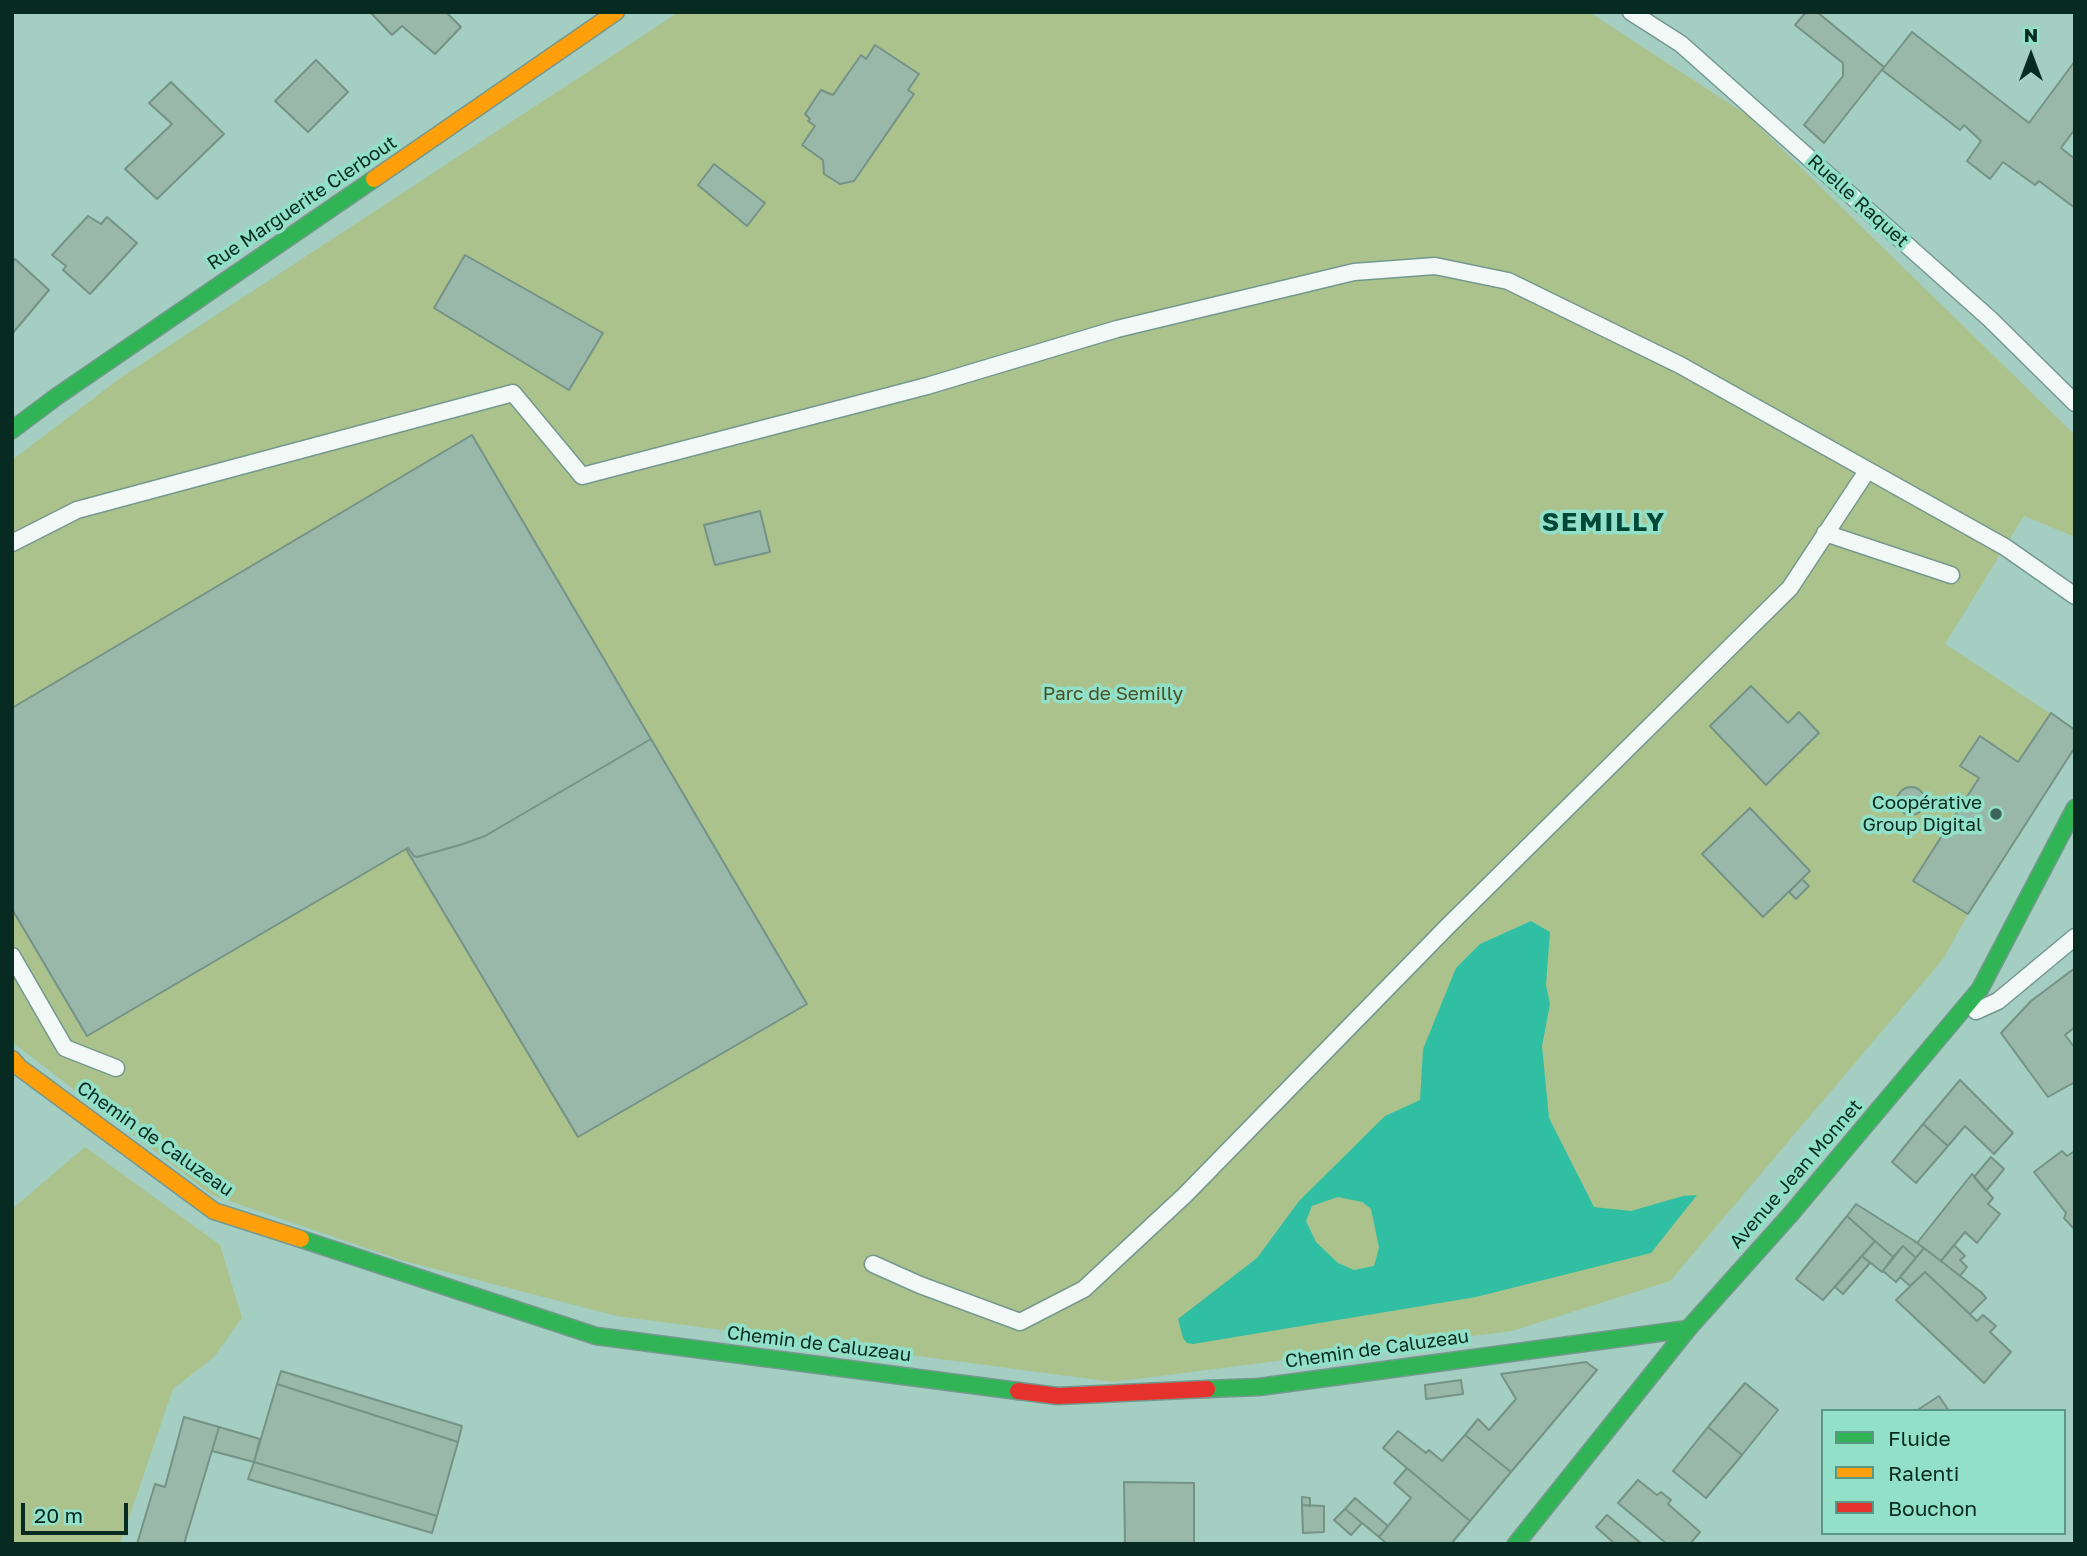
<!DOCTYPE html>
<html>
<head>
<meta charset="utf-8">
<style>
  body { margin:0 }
  #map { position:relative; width:2087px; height:1556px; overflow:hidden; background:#a3cec1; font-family:"Golos Text",sans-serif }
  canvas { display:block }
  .frame { position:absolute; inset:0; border:14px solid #072a21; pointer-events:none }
  .legend { position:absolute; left:1821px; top:1409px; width:245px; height:126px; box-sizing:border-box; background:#91e0c7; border:2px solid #5a9785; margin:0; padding:9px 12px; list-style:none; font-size:21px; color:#072a21 }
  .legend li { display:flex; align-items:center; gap:14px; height:35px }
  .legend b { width:35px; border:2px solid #5a9785 }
  .north { position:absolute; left:1996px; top:21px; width:70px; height:70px; -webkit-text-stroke:5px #91e0c7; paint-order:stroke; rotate:0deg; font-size:19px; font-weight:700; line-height:28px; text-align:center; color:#072a21 }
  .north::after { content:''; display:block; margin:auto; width:24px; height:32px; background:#072a21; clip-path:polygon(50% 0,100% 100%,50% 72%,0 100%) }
  .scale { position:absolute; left:21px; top:1503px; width:107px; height:32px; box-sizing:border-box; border:4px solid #072a21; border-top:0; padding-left:9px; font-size:21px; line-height:24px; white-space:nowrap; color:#072a21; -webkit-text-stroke:5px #91e0c7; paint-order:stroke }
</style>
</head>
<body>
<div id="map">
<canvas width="2087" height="1556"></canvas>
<div class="frame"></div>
<ul class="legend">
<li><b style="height:9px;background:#30b455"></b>Fluide</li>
<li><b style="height:9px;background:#ff9f0a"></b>Ralenti</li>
<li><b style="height:9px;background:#e5322d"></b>Bouchon</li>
</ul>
<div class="north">N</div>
<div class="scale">20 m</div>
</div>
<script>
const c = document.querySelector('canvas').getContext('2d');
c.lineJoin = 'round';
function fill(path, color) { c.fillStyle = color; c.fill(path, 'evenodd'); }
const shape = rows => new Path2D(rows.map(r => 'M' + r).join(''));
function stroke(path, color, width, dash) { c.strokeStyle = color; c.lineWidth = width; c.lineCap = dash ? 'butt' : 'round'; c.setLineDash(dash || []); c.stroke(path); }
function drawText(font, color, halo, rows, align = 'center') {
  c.font = font + ' "Golos Text",sans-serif'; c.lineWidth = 7; c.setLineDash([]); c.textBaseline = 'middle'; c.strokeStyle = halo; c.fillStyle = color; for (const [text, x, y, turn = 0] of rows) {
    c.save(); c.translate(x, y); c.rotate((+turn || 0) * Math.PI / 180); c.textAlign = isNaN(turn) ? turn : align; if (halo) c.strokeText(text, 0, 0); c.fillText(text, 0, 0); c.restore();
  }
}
fill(shape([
  [679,12,1589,12,1747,115,2075,435,2075,537,2024,516,1945,644,2075,730,2075,747,1968,914,1944,958,1670,1281,1512,1331,1113,1382,617,1316,404,1261,212,1195,12,1042,12,460,123,376],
  [85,1147,220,1245,242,1318,214,1357,173,1389,120,1544,12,1544,12,1209]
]), '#abc28d');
fill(shape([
  [1531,921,1550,932,1546,985,1550,1004,1542,1046,1549,1118,1594,1207,1631,1211,1683,1196,1697,1195,1651,1253,1476,1297,1193,1344,1187,1343,1183,1338,1178,1319,1257,1258,1299,1201,1385,1116,1420,1100,1423,1049,1456,968,1480,944],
  [1338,1197,1362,1202,1371,1209,1379,1248,1374,1266,1354,1270,1338,1263,1316,1242,1306,1221,1312,1206]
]), '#31bfa3');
const building = shape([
  [370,12,446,12,461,27,435,54,402,26,392,35,370,12],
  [1806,12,1817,12,1884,67,1824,143,1804,125,1843,76,1843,63,1795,25,1806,12],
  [1912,32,2029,123,2075,61,2075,129,2061,148,2075,159,2075,208,2039,181,2035,185,2003,162,1990,179,1967,161,1981,141,1964,125,1960,130,1882,70,1912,32],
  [875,45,919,74,908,90,914,94,854,181,840,184,824,174,823,160,802,145,815,126,808,121,810,119,805,114,821,90,833,95,861,55,866,59,875,45],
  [316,60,348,92,308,132,275,101,316,60],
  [171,82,224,134,157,199,125,169,172,124,149,103,171,82],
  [714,164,765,203,747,226,698,185,714,164],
  [88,216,101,224,107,217,137,243,90,294,63,270,66,266,52,255,88,216],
  [465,255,603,333,569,390,434,308,465,255],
  [15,259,49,290,12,334,12,262,15,259],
  [472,435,651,739,485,836,460,845,417,857,414,856,408,848,406,849,87,1036,12,909,12,708,472,435],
  [760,511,770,552,715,565,704,525,760,511],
  [1751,686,1788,723,1799,712,1819,733,1766,785,1710,726,1751,686],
  [2051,713,2075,730,2075,747,1968,914,1913,881,1979,778,1960,766,1980,736,2018,762,2051,713],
  [651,739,807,1004,578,1137,406,849,408,848,414,856,417,857,460,845,485,836,651,739],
  '1897 801a14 14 0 1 1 28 0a14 14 0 1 1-28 0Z',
  [1750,808,1810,871,1763,917,1702,854,1750,808],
  [1802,879,1809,886,1796,899,1789,892,1802,879],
  [2075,968,2075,1027,2065,1035,2075,1048,2075,1082,2048,1097,2001,1033,2031,1001,2075,968],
  [1960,1080,2013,1133,1994,1154,1965,1126,1948,1146,1923,1124,1960,1080],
  [1923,1124,1948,1146,1916,1183,1892,1162,1923,1124],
  [2062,1151,2067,1156,2075,1151,2075,1230,2064,1218,2066,1213,2034,1172,2062,1151],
  [1991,1157,2004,1169,1986,1191,1974,1177,1991,1157],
  [1972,1174,1993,1198,1988,1204,2000,1214,1977,1243,1965,1232,1941,1261,1917,1243,1972,1174],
  [1856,1204,1913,1240,1924,1248,1916,1258,1903,1246,1893,1257,1847,1216,1856,1204],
  [1847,1216,1875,1241,1823,1300,1796,1279,1847,1216],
  [1875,1241,1893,1257,1882,1272,1862,1256,1875,1241],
  [1954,1245,1965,1256,1960,1260,1967,1267,1960,1276,1941,1261,1954,1245],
  [1903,1246,1916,1258,1896,1282,1883,1271,1903,1246],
  [1924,1248,1981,1292,1986,1298,1970,1314,1925,1272,1910,1286,1900,1277,1924,1248],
  [1862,1256,1870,1263,1843,1294,1835,1287,1862,1256],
  [1925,1272,1977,1321,1983,1315,1996,1326,1990,1332,2011,1352,1984,1383,1896,1300,1925,1272],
  [1586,1362,1597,1370,1511,1472,1465,1435,1478,1419,1489,1430,1516,1399,1501,1374,1586,1362],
  [281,1371,462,1426,458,1442,277,1384,281,1371],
  [1461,1380,1463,1394,1426,1399,1425,1385,1461,1380],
  [1745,1383,1778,1410,1742,1455,1708,1427,1745,1383],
  [277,1384,458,1442,437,1516,254,1462,277,1384],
  [1939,1396,1949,1411,1916,1411,1939,1396],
  [184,1417,219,1427,184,1544,137,1544,155,1484,165,1487,184,1417],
  [219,1427,260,1439,254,1462,212,1451,219,1427],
  [1708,1427,1742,1455,1706,1498,1673,1471,1708,1427],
  [1398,1431,1426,1453,1429,1450,1442,1461,1465,1435,1511,1472,1470,1521,1383,1448,1398,1431],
  [254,1462,437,1516,432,1533,248,1479,254,1462],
  [1407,1468,1470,1521,1451,1544,1387,1544,1379,1537,1411,1498,1394,1483,1407,1468],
  [1638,1480,1657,1495,1661,1492,1671,1500,1668,1504,1700,1532,1690,1544,1667,1544,1618,1503,1638,1480],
  [1124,1482,1194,1483,1194,1544,1125,1544,1124,1482],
  [1302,1497,1310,1498,1310,1506,1302,1505,1302,1497],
  [1355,1498,1388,1526,1379,1537,1345,1509,1355,1498],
  [1302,1505,1324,1506,1324,1532,1303,1533,1302,1505],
  [1345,1509,1362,1523,1351,1535,1334,1520,1345,1509],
  [1607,1515,1642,1544,1615,1544,1596,1527,1607,1515]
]);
fill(building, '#99b8aa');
stroke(building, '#749386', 2);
const lane = shape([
  [1631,12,1681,44,1990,319,2075,403],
  [1825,533,1951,575],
  [12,543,77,510,513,393,582,476,927,386,1117,329,1354,272,1435,266,1508,281,1680,365,2005,547,2075,596],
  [12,956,65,1048,116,1068],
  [1976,1011,1998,1001,2075,937],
  [873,1264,920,1285,1020,1322,1084,1289,1185,1195,1448,926,1790,588,1867,471]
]);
const fast = shape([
  [12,430,56,397,374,179],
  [301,1239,596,1336,1018,1391],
  [1207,1389,1259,1387,1688,1329],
  [1516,1544,1688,1329,1790,1215,1980,989,2075,808]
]);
const slow = shape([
  [374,179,616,12],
  [12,1059,20,1068,214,1211,301,1239]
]);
const jam = shape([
  [1018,1391,1058,1396,1207,1389]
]);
stroke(lane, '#75988e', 19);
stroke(fast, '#75988e', 19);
stroke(slow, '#75988e', 19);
stroke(jam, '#75988e', 19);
stroke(lane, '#f1f8f6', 16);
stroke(fast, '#30b455', 16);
stroke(slow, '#ff9f0a', 16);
stroke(jam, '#e5322d', 16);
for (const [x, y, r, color] of [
  [1996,814,7,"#3e6359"]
]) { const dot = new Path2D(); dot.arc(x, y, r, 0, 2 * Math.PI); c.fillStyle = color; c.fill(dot); stroke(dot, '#91e0c7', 2.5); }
drawText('19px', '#072a21', '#91e0c7', [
  ["Ruelle Raquet",1858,201,42],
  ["Rue Marguerite Clerbout",302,203,-34],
  ["Chemin de Caluzeau",155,1139,35],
  ["Avenue Jean Monnet",1796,1174,-49],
  ["Chemin de Caluzeau",819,1344,7],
  ["Chemin de Caluzeau",1377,1349,-8]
]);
drawText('19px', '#4b4e21', '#91e0c7', [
  ["Parc de Semilly",1113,694]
]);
drawText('19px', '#072a21', '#91e0c7', [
  ["Coopérative",1982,803],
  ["Group Digital",1982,825]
], 'right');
c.letterSpacing = '2px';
drawText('bold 26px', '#004738', '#91e0c7', [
  ["SEMILLY",1604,523]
]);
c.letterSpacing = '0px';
</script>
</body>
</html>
